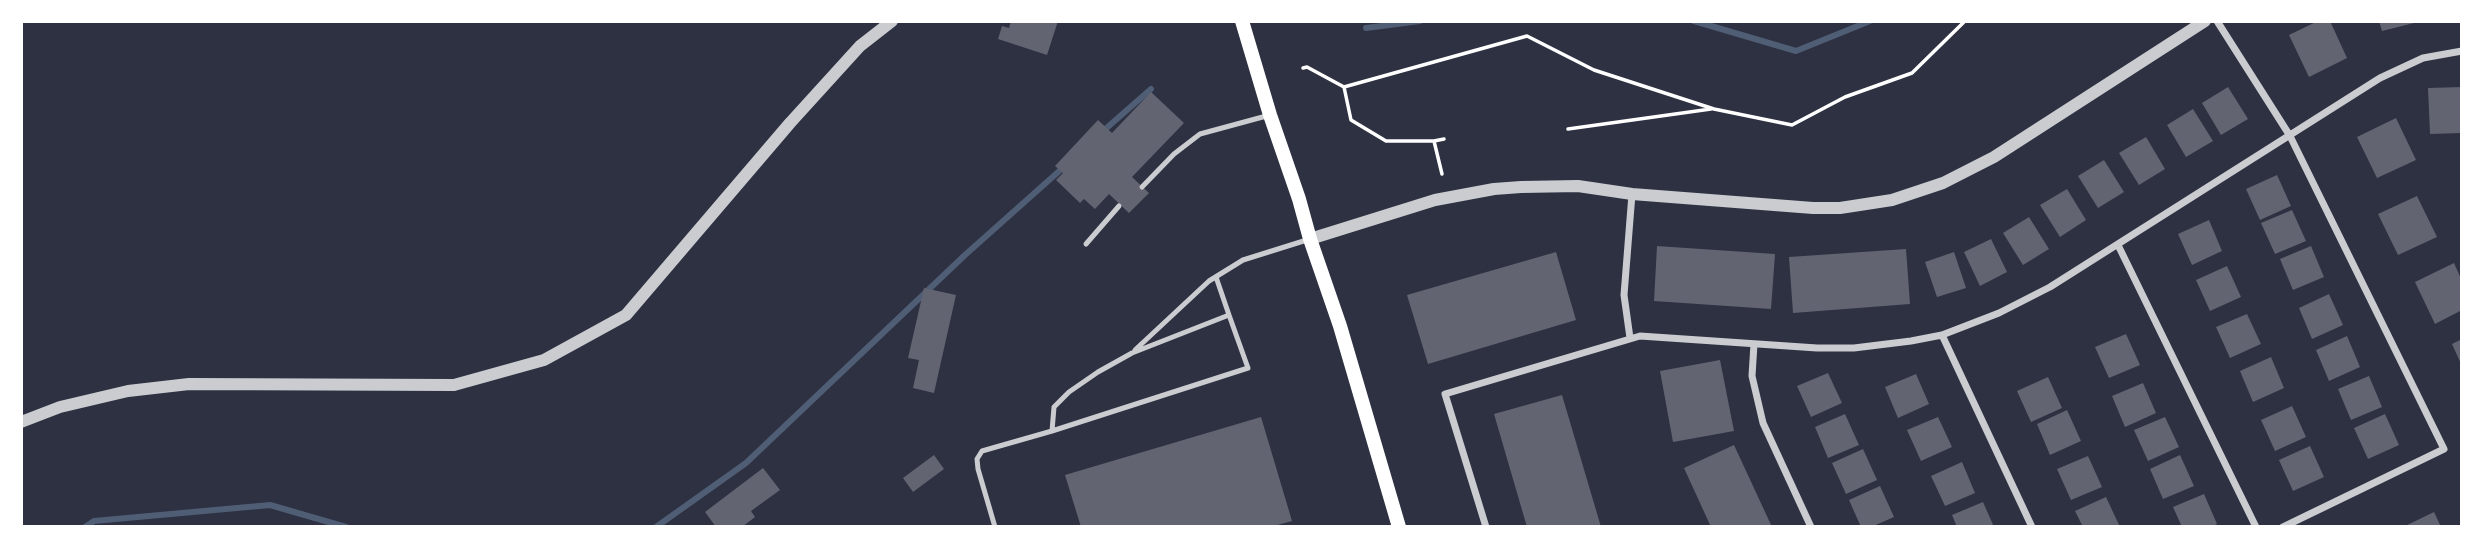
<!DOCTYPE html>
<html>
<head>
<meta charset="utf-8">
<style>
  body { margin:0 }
  #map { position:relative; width:2483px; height:548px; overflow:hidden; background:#2d3142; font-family:Lato,sans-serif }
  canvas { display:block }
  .frame { position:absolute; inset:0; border:23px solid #fff; pointer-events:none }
</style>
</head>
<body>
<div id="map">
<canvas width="2483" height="548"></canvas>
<div class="frame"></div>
</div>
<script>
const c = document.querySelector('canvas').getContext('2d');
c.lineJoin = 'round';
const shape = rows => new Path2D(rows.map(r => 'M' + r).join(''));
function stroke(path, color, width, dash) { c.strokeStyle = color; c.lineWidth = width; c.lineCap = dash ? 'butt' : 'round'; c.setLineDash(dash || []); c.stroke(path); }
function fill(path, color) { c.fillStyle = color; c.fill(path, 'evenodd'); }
stroke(shape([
  [1694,21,1796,51,1870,21],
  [1366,28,1420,21],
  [1102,132,1151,89],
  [85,527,94,521,270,505,346,527],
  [656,527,746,463,965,255,1066,165]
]), '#4f5d75', 6);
fill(shape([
  [1011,21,1058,21,1047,55,998,39,1002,26,1009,28],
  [2318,21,2330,21,2347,58,2309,77,2289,35],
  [2379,21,2418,21,2418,22,2382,31],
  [2228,87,2248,119,2221,135,2202,103],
  [2462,87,2462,133,2430,134,2428,88],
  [1151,92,1184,123,1132,177,1149,193,1129,213,1109,194,1095,209,1084,199,1080,203,1056,180,1063,173,1055,166,1098,120,1112,133],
  [2193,109,2213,141,2186,157,2167,125],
  [2396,118,2416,160,2377,178,2357,137],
  [2146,137,2165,169,2139,185,2119,153],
  [2104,160,2124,192,2098,208,2078,176],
  [2277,175,2291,206,2260,220,2246,189],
  [2067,189,2086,220,2060,237,2040,205],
  [2417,196,2437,237,2398,255,2378,214],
  [2292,210,2306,241,2275,254,2261,223],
  [2029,217,2049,249,2023,265,2003,233],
  [2209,220,2222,251,2192,265,2178,234],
  [1991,239,2007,272,1980,286,1964,252],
  [1657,246,1775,254,1771,309,1654,301],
  [2311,246,2324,277,2293,290,2280,259],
  [1906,249,1910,304,1793,313,1789,257],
  [1556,252,1576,320,1428,364,1407,295],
  [1954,252,1966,288,1937,297,1925,262],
  [2454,263,2462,281,2462,310,2435,324,2415,282],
  [2227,266,2241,297,2210,311,2196,280],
  [924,288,956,295,934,393,913,388,919,360,908,358],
  [2329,294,2343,325,2312,339,2299,308],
  [2247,314,2261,344,2230,358,2216,327],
  [2126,334,2140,365,2109,378,2095,347],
  [2347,336,2360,367,2329,381,2316,350],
  [2462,339,2462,366,2452,344],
  [2271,357,2284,388,2253,402,2240,371],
  [1720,360,1734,431,1673,442,1660,371],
  [1828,373,1842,403,1811,417,1797,386],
  [1916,374,1929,404,1898,418,1885,387],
  [2369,376,2382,407,2351,420,2338,389],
  [2048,377,2062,408,2031,422,2017,391],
  [2143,383,2156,413,2125,427,2112,396],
  [1562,395,1601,527,1527,527,1494,414],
  [2292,406,2306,437,2275,451,2261,420],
  [2067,410,2081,441,2050,455,2037,424],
  [1845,414,1859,445,1828,458,1815,427],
  [2385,414,2399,445,2368,459,2354,428],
  [1261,417,1292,521,1270,527,1081,527,1065,475],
  [1938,417,1952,447,1921,461,1907,430],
  [2165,417,2179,447,2148,461,2134,430],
  [1734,445,1772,527,1711,527,1684,468],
  [2310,446,2324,477,2293,491,2279,460],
  [1863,449,1877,480,1846,494,1832,463],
  [934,455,944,469,913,492,903,478],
  [2180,455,2194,486,2163,499,2150,469],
  [2088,456,2102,487,2071,500,2057,469],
  [1962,462,1975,493,1945,506,1931,476],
  [763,468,780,490,751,511,755,517,742,527,716,527,705,512],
  [1880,486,1894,517,1871,527,1861,527,1849,500],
  [2204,494,2217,524,2212,527,2182,527,2173,507],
  [2106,497,2120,527,2083,527,2075,511],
  [1983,502,1994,527,1957,527,1952,515],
  [2434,512,2441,527,2403,527]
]), '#626471');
stroke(shape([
  [1303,68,1307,67,1344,87,1527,36,1594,70,1714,109,1792,125,1845,97,1912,73,1965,21],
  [1344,87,1351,120,1386,141,1434,141,1444,139],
  [1568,129,1711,109],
  [1434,141,1442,174]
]), '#fff', 3.5);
stroke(shape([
  [1142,187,1174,154,1200,134,1270,115],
  [1086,244,1119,206],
  [1216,277,1229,315],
  [1135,350,1209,281,1243,260,1310,239],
  [995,527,978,469,977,459,982,451,1052,431,1248,368,1229,315,1132,353,1098,372,1069,392,1054,407,1052,431]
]), '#caccd0', 5);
stroke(shape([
  [2217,21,2290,136,2444,449,2283,527],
  [2118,245,2256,527],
  [1942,335,2032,527],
  [1630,338,1624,295,1632,194],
  [1754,344,1752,376,1763,423,1811,527],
  [1486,527,1445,394,1640,336,1817,348,1854,348,1911,341,1942,335,1999,313,2050,287,2380,78,2423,58,2462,51]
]), '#caccd0', 7);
stroke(shape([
  [1310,239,1435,200,1494,189,1521,187,1578,186,1632,194,1813,208,1840,208,1892,200,1943,183,1994,157,2205,21],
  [21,422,60,407,128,391,189,384,454,385,544,360,626,315,790,123,860,46,892,21]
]), '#caccd0', 12);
stroke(shape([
  [1242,21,1270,115,1299,199,1310,239,1340,326,1399,527]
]), '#fff', 14);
</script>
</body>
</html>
